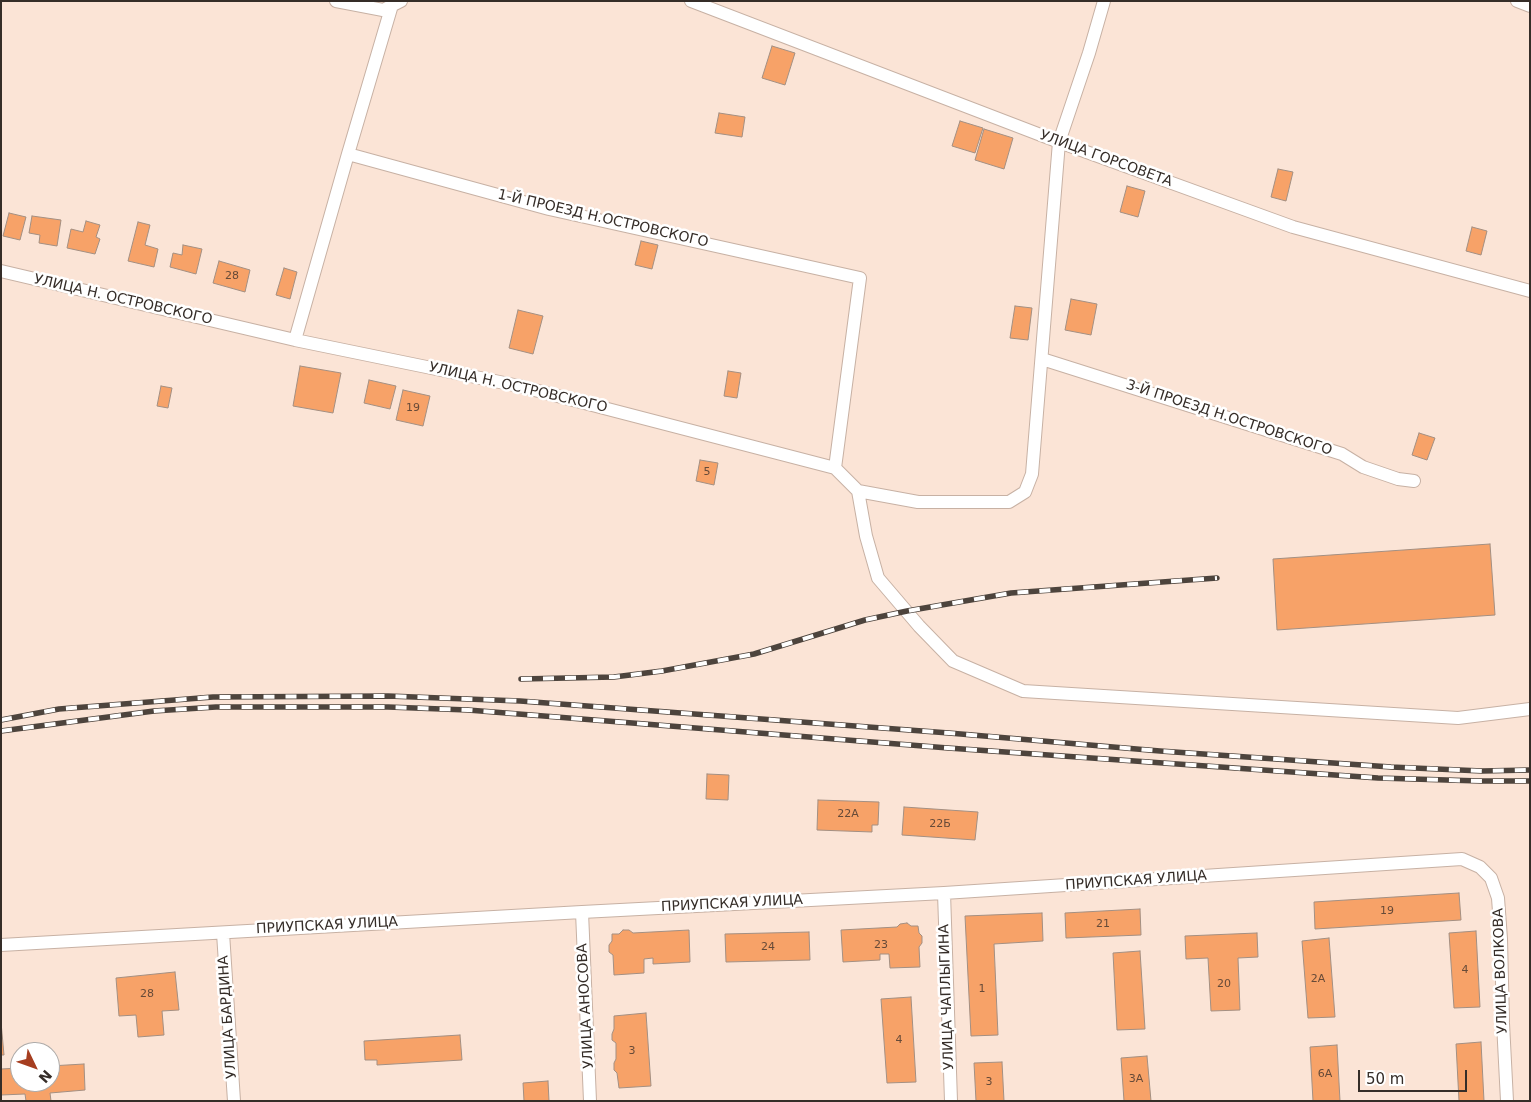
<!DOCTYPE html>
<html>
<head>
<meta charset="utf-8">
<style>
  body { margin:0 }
  #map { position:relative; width:1531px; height:1102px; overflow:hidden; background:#fbe4d6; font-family:"DejaVu Sans",sans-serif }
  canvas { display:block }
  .frame { position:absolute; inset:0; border:2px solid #352d28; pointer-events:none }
  .north { position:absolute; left:10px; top:1042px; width:50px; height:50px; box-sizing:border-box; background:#fff; border:1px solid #aeaba9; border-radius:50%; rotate:132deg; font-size:14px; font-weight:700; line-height:20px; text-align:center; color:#352d28 }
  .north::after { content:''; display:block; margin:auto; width:18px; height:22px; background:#a63e20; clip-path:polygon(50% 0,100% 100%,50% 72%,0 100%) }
  .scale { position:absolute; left:1358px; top:1070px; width:109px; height:22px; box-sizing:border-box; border:2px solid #352d28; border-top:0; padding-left:6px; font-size:15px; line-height:18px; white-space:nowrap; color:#352d28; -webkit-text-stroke:4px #fff; paint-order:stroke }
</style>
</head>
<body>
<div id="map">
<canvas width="1531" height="1102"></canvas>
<div class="frame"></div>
<div class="north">N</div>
<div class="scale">50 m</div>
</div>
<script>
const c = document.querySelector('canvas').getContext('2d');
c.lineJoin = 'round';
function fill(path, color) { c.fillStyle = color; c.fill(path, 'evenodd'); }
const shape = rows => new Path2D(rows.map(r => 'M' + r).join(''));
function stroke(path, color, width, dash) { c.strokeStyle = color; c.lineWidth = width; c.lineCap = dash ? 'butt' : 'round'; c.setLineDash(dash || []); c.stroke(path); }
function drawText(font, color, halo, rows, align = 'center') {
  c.font = font + ' "DejaVu Sans",sans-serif'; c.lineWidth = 5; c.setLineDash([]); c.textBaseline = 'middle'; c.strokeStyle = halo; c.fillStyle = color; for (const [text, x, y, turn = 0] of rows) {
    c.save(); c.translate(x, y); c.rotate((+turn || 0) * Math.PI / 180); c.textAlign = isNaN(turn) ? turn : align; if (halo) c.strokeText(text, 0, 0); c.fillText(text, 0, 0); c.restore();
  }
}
const building = shape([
  [772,46,795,53,785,85,762,78,772,46],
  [719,113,745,117,742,137,715,133,719,113],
  [960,121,983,128,975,153,952,146,960,121],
  [984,129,1013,138,1004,169,975,160,984,129],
  [1278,169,1293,172,1286,201,1271,197,1278,169],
  [1127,186,1145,191,1138,217,1120,212,1127,186],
  [9,213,26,217,20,240,3,236,9,213],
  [32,216,61,220,57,246,39,243,40,235,29,233,32,216],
  [86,221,100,225,96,237,100,239,95,254,67,248,71,229,83,232,86,221],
  [138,222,150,225,145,245,158,249,154,267,128,261,138,222],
  [1472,227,1487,231,1481,255,1466,251,1472,227],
  [641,241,658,245,652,269,635,265,641,241],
  [183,245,202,249,196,274,170,267,173,253,182,255,183,245],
  [219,261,250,270,245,292,213,283,219,261],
  [284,268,297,272,290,299,276,295,284,268],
  [1071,299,1097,304,1091,335,1065,330,1071,299],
  [1015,306,1032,308,1028,340,1010,338,1015,306],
  [518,310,543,316,533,354,509,348,518,310],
  [300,366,341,373,333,413,293,406,300,366],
  [728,371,741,373,737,398,724,396,728,371],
  [369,380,396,386,390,409,364,403,369,380],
  [161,386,172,388,168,408,157,406,161,386],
  [403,390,430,396,423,426,396,420,403,390],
  [1419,433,1435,438,1427,460,1412,455,1419,433],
  [700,460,718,463,714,485,696,481,700,460],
  [1490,544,1495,615,1277,630,1273,559,1490,544],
  [707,774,729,775,728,800,706,799,707,774],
  [818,800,879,802,878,825,872,825,872,832,817,830,818,800],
  [904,807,978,812,975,840,902,835,904,807],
  [1459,893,1461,920,1315,929,1314,902,1459,893],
  [1140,909,1141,935,1066,938,1065,913,1140,909],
  [1042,913,1043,941,994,944,998,1035,971,1036,965,916,1042,913],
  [907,923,911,926,918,926,919,933,922,936,922,943,919,947,920,967,890,968,889,954,880,954,880,960,843,962,841,930,897,927,900,924,907,923],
  [623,930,629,930,633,933,689,930,690,962,653,964,653,958,644,959,644,973,614,975,613,955,609,952,609,945,612,941,612,934,619,934,623,930],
  [1476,931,1480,1007,1454,1008,1449,933,1476,931],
  [809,932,810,960,726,962,725,934,809,932],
  [1257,933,1258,957,1238,958,1240,1010,1211,1011,1208,958,1186,959,1185,936,1257,933],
  [1329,938,1335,1017,1308,1018,1302,941,1329,938],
  [1140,951,1145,1029,1117,1030,1113,953,1140,951],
  [175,972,179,1010,162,1011,164,1035,138,1037,136,1015,119,1016,116,978,175,972],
  [911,997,916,1082,887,1083,881,999,911,997],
  [646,1013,651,1086,619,1088,617,1073,614,1070,614,1063,616,1059,616,1043,612,1040,612,1034,614,1029,614,1016,646,1013],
  [1,1022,4,1055,1,1055,1,1022],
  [460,1035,462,1060,377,1065,377,1060,365,1060,364,1041,460,1035],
  [1481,1042,1484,1101,1459,1101,1456,1044,1481,1042],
  [1337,1045,1340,1101,1313,1101,1310,1047,1337,1045],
  [1147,1056,1151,1101,1124,1101,1121,1058,1147,1056],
  [1002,1062,1004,1101,976,1101,974,1063,1002,1062],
  [84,1064,85,1090,50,1093,51,1101,26,1101,25,1094,1,1095,1,1069,20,1068,20,1082,50,1082,50,1066,84,1064],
  [548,1081,549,1101,524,1101,523,1083,548,1081]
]);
fill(building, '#f7a268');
stroke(building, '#a38f82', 1);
const street = shape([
  [336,1,383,10,401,1],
  [691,1,1059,142,1293,227,1530,291],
  [1517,1,1530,6],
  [348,154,549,209,860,278,835,468],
  [1,271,295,340,519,386,835,468,858,491,918,502,1009,502,1025,492,1032,474,1059,142,1089,53,1104,1],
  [295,340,348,154,392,5],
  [1042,359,1342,454,1363,467,1398,479,1414,481],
  [858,491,866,536,878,578,919,626,953,661,1023,691,1458,718,1530,709],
  [944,893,951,1101],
  [582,912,590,1101],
  [223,933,234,1101],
  [1,945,582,912,944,893,1462,859,1480,867,1491,878,1498,898,1501,939,1503,1023,1507,1101]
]);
stroke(street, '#c7b1a4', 14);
stroke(street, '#fff', 12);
const rail = shape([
  [521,679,614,677,662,671,754,654,865,620,907,611,1011,593,1217,578],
  [1,720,59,709,213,697,388,696,520,701,949,733,1160,751,1391,767,1482,771,1530,770],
  [1,731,154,711,216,707,388,707,468,710,948,748,1378,778,1481,781,1530,781]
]);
stroke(rail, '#4d443d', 5.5);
stroke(rail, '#fff', 4, [11]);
drawText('11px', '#664a38', null, [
  ["28",232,276],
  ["19",413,408],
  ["5",707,472],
  ["22А",848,814],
  ["22Б",940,824],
  ["19",1387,911],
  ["21",1103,924],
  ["23",881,945],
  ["24",768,947],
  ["4",1465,970],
  ["2А",1318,979],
  ["20",1224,984],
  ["1",982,989],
  ["28",147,994],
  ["4",899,1040],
  ["3",632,1051],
  ["6А",1325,1074],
  ["3А",1136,1079],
  ["3",989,1082]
]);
drawText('14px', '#352d28', '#fff', [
  ["УЛИЦА ГОРСОВЕТА",1106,159,20],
  ["1-Й ПРОЕЗД Н.ОСТРОВСКОГО",603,219,13],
  ["УЛИЦА Н. ОСТРОВСКОГО",123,300,13],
  ["УЛИЦА Н. ОСТРОВСКОГО",518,388,13],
  ["3-Й ПРОЕЗД Н.ОСТРОВСКОГО",1229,418,18],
  ["ПРИУПСКАЯ УЛИЦА",1136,881,-4],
  ["ПРИУПСКАЯ УЛИЦА",732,904,-3],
  ["ПРИУПСКАЯ УЛИЦА",327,926,-3],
  ["УЛИЦА ВОЛКОВА",1501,971,-92],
  ["УЛИЦА ЧАПЛЫГИНА",947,997,-92],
  ["УЛИЦА АНОСОВА",586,1006,-93],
  ["УЛИЦА БАРДИНА",228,1017,-94]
]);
</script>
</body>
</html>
